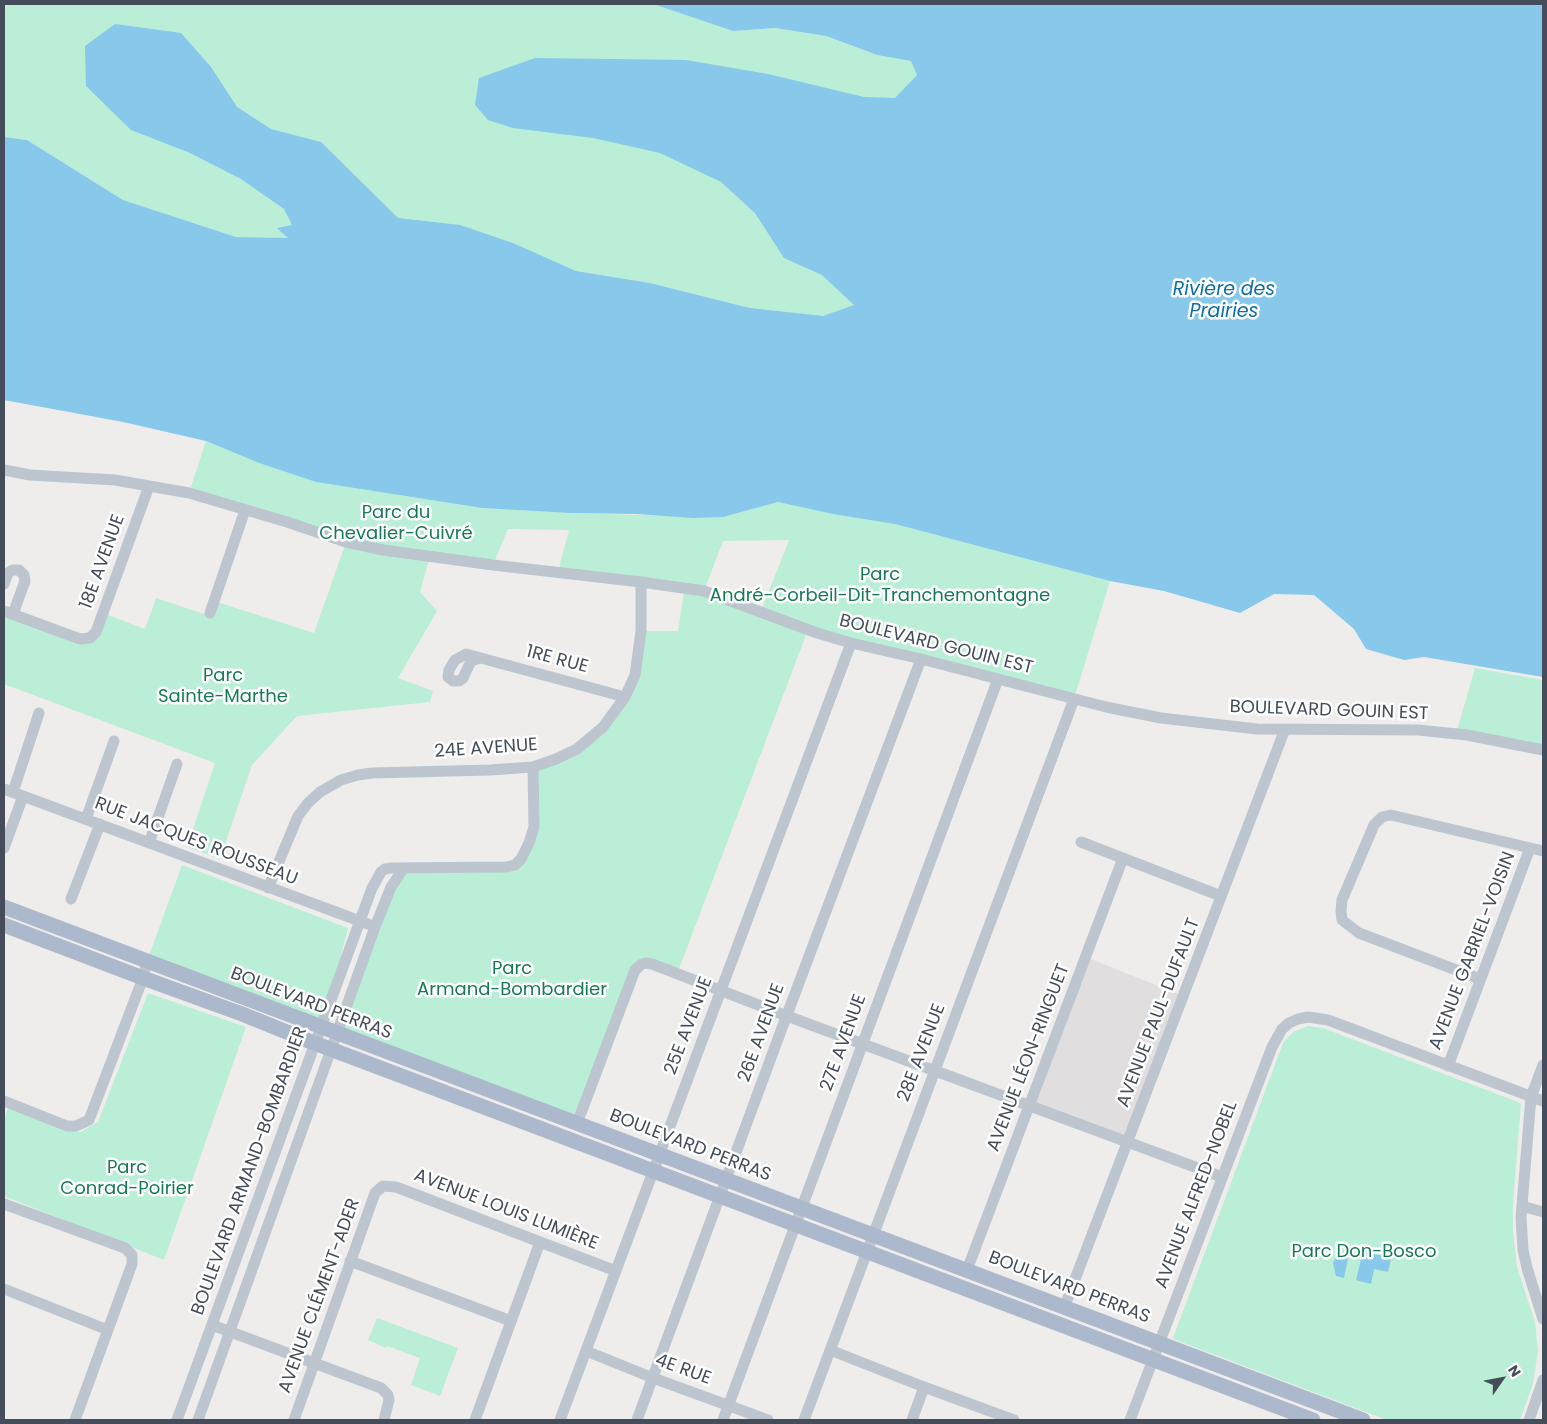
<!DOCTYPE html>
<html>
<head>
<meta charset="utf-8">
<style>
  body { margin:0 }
  #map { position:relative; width:1547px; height:1424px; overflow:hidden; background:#efedec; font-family:Poppins,sans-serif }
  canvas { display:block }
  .frame { position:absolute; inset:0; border:5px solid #454d5a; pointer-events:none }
  .north { position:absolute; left:1477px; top:1354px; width:50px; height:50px; -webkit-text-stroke:4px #fff; paint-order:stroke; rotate:57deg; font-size:14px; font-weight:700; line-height:20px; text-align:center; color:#454d5a }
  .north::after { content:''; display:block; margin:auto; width:18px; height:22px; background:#454d5a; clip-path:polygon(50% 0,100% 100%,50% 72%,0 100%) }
</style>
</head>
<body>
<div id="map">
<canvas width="1547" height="1424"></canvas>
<div class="frame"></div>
<div class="north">N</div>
</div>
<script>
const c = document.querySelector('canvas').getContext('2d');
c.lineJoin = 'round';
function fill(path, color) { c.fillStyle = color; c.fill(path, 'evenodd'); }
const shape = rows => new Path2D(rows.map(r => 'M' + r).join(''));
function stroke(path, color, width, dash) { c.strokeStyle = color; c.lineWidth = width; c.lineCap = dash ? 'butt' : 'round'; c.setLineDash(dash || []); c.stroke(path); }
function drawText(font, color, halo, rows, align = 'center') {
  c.font = font + ' Poppins,sans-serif'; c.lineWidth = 5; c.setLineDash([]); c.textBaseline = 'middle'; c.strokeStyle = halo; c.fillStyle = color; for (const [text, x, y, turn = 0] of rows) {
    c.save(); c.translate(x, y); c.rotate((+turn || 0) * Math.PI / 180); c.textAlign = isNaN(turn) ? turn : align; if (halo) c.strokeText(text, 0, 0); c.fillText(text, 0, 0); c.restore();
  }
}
fill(shape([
  [1086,957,1183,996,1129,1142,1030,1106]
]), '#e0dede');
fill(shape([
  [4,4,653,4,733,31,775,28,826,36,877,55,911,61,1067,365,750,308,650,283,576,271,513,243,236,237,123,200,27,140,4,137],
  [206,441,259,463,316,482,482,508,569,513,723,517,778,502,895,524,1110,581,1074,699,808,630,677,974,642,964,576,1123,338,1034,399,873,506,867,529,843,533,767,577,749,625,697,641,631,678,631,684,592,558,572,569,530,508,529,493,565,430,556,420,592,437,611,398,678,433,691,430,702,297,716,252,765,220,859,187,847,215,763,4,684,4,611,85,640,103,613,145,629,156,598,204,614,210,613,217,602,314,633,346,542,189,493],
  [789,540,761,611,704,591,723,541],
  [1475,668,1543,680,1543,750,1456,734],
  [182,865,348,928,327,1012,321,1028,147,961],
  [148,993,246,1027,164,1260,4,1196,4,1120,8,1107,63,1130,81,1132,98,1122],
  [1308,1026,1323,1028,1518,1102,1521,1104,1513,1204,1513,1231,1517,1267,1535,1322,1538,1351,1533,1384,1520,1420,1387,1420,1176,1340,1173,1338,1283,1043,1293,1032],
  [377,1318,458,1348,440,1396,411,1385,420,1358,387,1346,386,1348,368,1340]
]), '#baeed6');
fill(shape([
  [653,4,1543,4,1543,677,1424,657,1404,660,1366,649,1354,629,1314,595,1274,594,1240,613,1164,591,1110,581,895,524,833,514,778,502,723,517,693,518,636,514,569,513,482,508,316,482,259,463,206,441,123,422,4,400,4,137,27,140,123,200,236,237,288,238,277,228,292,225,284,209,241,179,190,153,131,130,86,86,85,46,115,24,181,33,211,67,237,107,271,129,321,142,398,218,460,225,513,243,576,271,650,283,750,308,823,316,854,305,822,275,784,258,755,213,721,182,660,153,593,138,513,128,488,120,475,105,479,78,535,58,686,60,768,74,864,97,895,98,917,75,911,61,877,55,826,36,775,28,733,31],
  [1363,1251,1391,1258,1388,1272,1374,1269,1371,1284,1356,1280],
  [1344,1253,1349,1253,1344,1278,1336,1276,1333,1263,1337,1255]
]), '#87c8eb');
stroke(shape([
  [4,470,30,475,115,480,189,493,287,522,346,542,383,550,493,565,641,582,704,591,817,633,851,643,921,659,1106,707,1161,718,1257,729,1418,730,1467,735,1543,750],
  [4,584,8,573,13,570,19,570,24,575,25,581,13,614],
  [4,611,80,639,90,638,96,632,149,486],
  [210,613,245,510],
  [480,658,471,661,463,678,459,681,453,681,448,677,449,670,455,660,466,654,625,697],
  [4,789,368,924],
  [13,792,39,713],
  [86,819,114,741],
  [1081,842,1221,896],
  [149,843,177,764],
  [4,848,23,796],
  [268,888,298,816,308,803,320,792,341,780,358,775,372,773,490,770,533,767,556,759,577,749,603,727,625,697,635,675,641,631,641,582],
  [71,899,100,824],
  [1480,979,1359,933,1342,920,1341,911,1342,900,1374,825,1382,817,1391,815,1543,851],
  [1543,1065,1531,1097,1521,1217,1523,1250,1527,1268,1543,1319],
  [1448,1066,1530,848],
  [4,1101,67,1126,76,1126,89,1120,143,978,147,961],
  [576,1123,581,1113,635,970,642,964,646,963,652,964,787,1016,1222,1177],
  [4,1204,125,1248,132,1255,132,1264,75,1420],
  [1522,1206,1543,1212],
  [350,1261,511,1321],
  [967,1270,1123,858],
  [4,1289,108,1330],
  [1064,1308,1285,729],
  [212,1325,381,1388,388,1395,389,1400,384,1420],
  [830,1350,924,1387,1014,1420],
  [586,1351,653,1378,768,1420],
  [177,1420,372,888,381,872,385,869,391,868,506,867,515,865,521,859,529,843,534,827,533,767],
  [198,1420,375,927,391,887,403,869],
  [294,1420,375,1193,383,1186,396,1187,616,1271],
  [475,1420,540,1242],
  [560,1420,851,643],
  [637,1420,782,1028,921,659],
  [723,1420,998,679],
  [804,1420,1074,699],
  [912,1420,924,1387],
  [1130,1420,1272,1047,1282,1029,1289,1023,1298,1019,1308,1017,1328,1020,1543,1101],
  [1529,1420,1543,1380]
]), '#bdc5cf', 11);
stroke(shape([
  [4,907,1363,1420],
  [4,925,143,978,242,1014,309,1041,1313,1420]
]), '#acb8cc', 15);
drawText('18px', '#177a57', '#fff', [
  ["Parc du",396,513],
  ["Chevalier-Cuivré",396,534],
  ["Parc",880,575],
  ["André-Corbeil-Dit-Tranchemontagne",880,596],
  ["Parc",223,676],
  ["Sainte-Marthe",223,697],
  ["Parc",512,969],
  ["Armand-Bombardier",512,990],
  ["Parc",127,1168],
  ["Conrad-Poirier",127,1189],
  ["Parc Don-Bosco",1364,1252]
]);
drawText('18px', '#454d5a', '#fff', [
  ["18E AVENUE",103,562,-70],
  ["BOULEVARD GOUIN EST",936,645,14],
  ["1RE RUE",557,660,15],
  ["BOULEVARD GOUIN EST",1329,711,2],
  ["24E AVENUE",486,749,-4],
  ["RUE JACQUES ROUSSEAU",196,842,21],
  ["AVENUE GABRIEL-VOISIN",1473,951,-69],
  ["BOULEVARD PERRAS",311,1004,21],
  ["AVENUE PAUL-DUFAULT",1159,1013,-69],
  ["25E AVENUE",689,1026,-69],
  ["26E AVENUE",762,1033,-70],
  ["27E AVENUE",844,1043,-70],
  ["28E AVENUE",922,1053,-69],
  ["AVENUE LÉON-RINGUET",1029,1058,-69],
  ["BOULEVARD PERRAS",690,1146,21],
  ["BOULEVARD ARMAND-BOMBARDIER",250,1171,-70],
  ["AVENUE ALFRED-NOBEL",1197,1195,-69],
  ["AVENUE LOUIS LUMIÈRE",506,1210,21],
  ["BOULEVARD PERRAS",1069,1288,21],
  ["AVENUE CLÉMENT-ADER",320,1296,-70],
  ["4E RUE",683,1370,20]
]);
drawText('italic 19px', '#0d6fa5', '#fff', [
  ["Rivière des",1224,290],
  ["Prairies",1224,312]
]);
</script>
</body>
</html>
